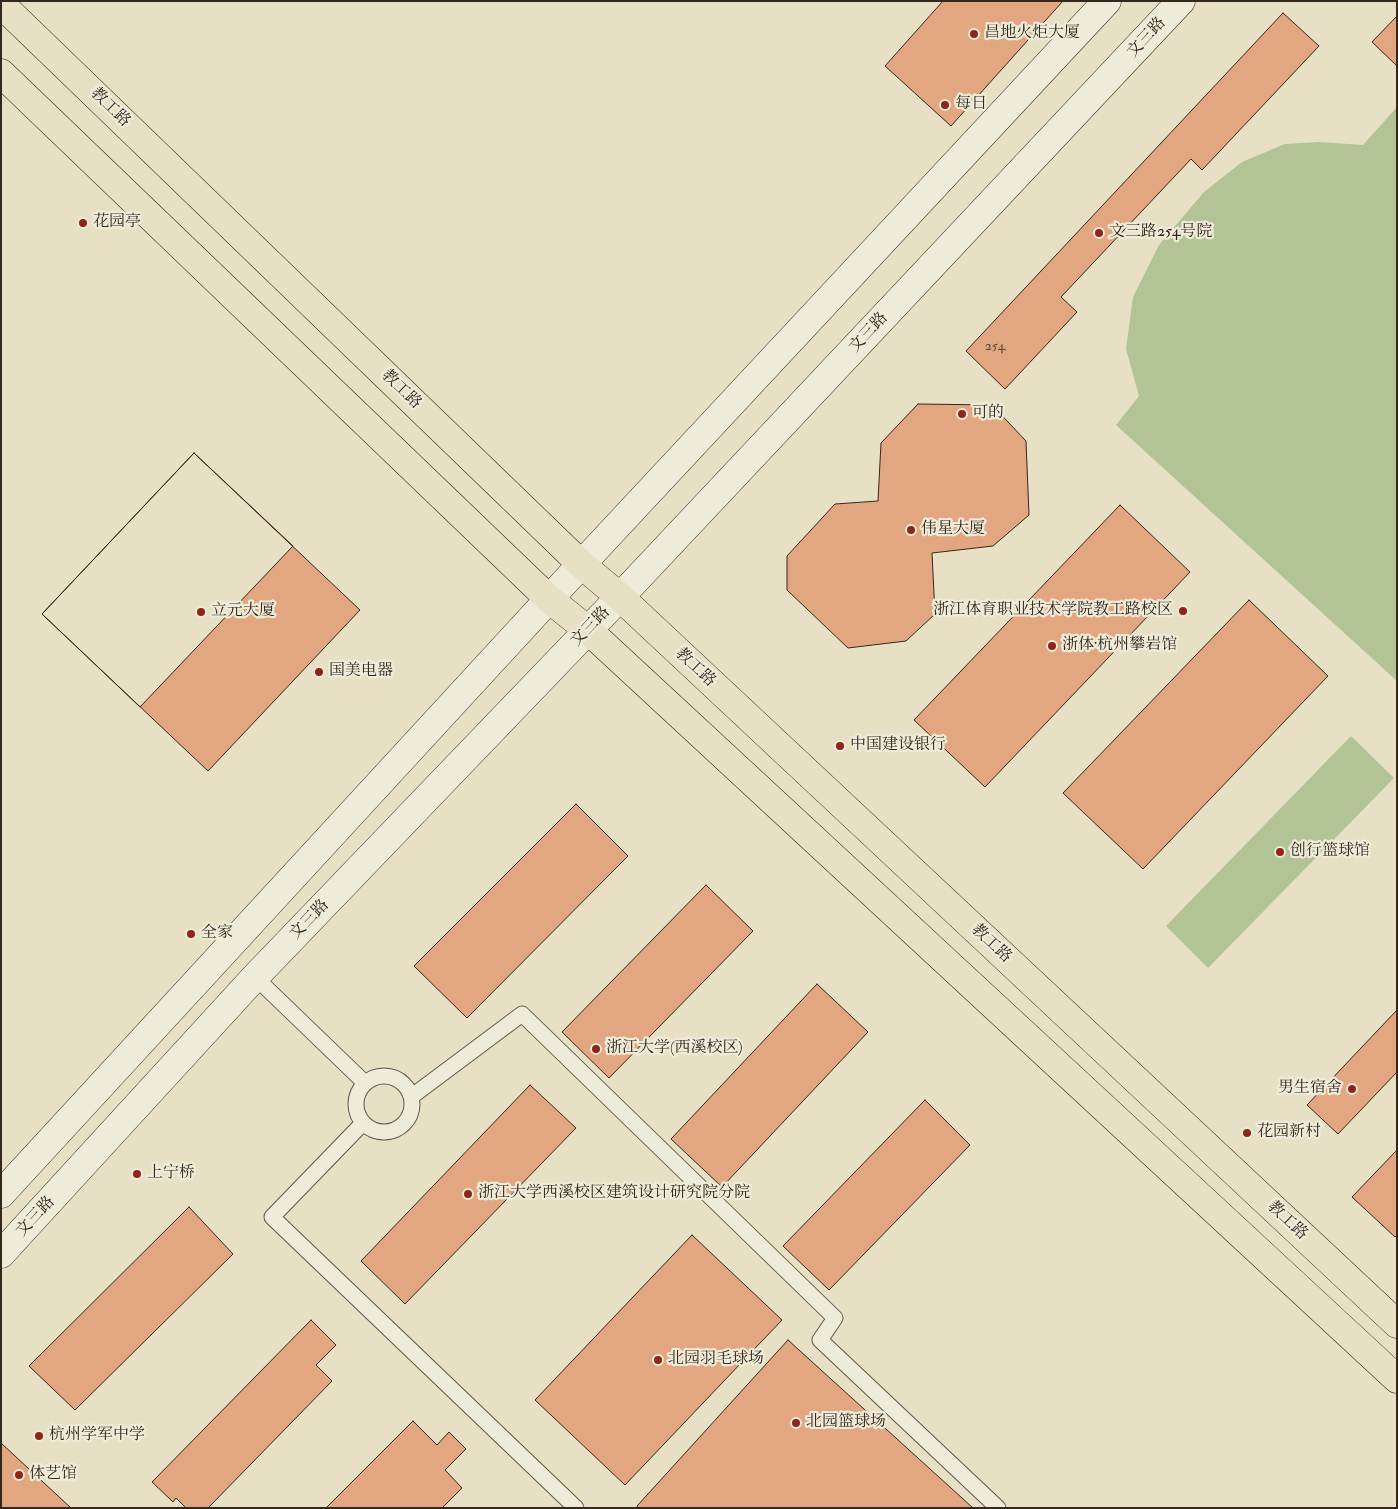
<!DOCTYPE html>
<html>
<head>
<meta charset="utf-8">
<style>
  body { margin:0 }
  #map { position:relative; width:1398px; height:1509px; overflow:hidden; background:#e7e0c4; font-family:"IM FELL Double Pica",serif }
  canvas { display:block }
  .frame { position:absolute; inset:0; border:2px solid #34271c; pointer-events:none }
</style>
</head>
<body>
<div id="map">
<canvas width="1398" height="1509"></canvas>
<div class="frame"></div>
</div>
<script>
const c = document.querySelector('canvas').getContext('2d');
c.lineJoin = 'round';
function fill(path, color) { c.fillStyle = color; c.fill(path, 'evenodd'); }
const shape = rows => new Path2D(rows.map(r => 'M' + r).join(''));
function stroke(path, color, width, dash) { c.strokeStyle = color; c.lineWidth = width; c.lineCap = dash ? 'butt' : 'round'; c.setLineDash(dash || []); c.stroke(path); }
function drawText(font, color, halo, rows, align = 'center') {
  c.font = font + ' "IM FELL Double Pica","Noto Serif SC",serif'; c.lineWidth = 4.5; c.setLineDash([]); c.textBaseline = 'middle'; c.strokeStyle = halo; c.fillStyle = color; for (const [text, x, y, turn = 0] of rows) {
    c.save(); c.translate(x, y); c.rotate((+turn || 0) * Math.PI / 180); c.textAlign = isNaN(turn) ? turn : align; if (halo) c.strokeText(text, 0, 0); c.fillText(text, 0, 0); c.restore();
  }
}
fill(shape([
  [1397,107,1397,681,1116,425,1139,396,1126,349,1133,297,1159,245,1204,192,1242,162,1285,144,1319,142,1363,145],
  [1351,736,1394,778,1208,968,1166,926]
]), '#b2c396');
const building = shape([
  [943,1,1063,1,951,126,885,66,943,1],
  [1283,13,1319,46,1202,170,1191,159,1061,297,1077,312,1005,389,966,351,1283,13],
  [1397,16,1397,66,1372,42,1397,16],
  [918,404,992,405,1026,441,1029,515,993,546,932,553,935,614,906,641,848,648,787,590,787,556,835,504,878,501,881,443,918,404],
  [194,453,360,610,208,771,42,614,194,453],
  [194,453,293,546,140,707,42,614,194,453],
  [1120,505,1190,572,985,787,914,720,1120,505],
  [1249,600,1328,676,1143,869,1063,793,1249,600],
  [576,804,628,856,467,1018,414,966,576,804],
  [706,885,753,931,609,1078,562,1032,706,885],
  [817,984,868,1032,722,1187,671,1139,817,984],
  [1397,1010,1397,1072,1338,1134,1307,1105,1397,1010],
  [530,1085,576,1128,405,1304,361,1261,530,1085],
  [925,1100,970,1145,829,1290,783,1246,925,1100],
  [1397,1150,1397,1235,1395,1237,1352,1197,1397,1150],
  [189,1207,233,1254,75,1410,29,1366,189,1207],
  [692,1235,782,1320,625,1485,535,1400,692,1235],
  [311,1320,336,1345,316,1365,332,1381,208,1508,186,1508,176,1498,173,1502,152,1482,311,1320],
  [788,1340,973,1508,639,1508,637,1506,788,1340],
  [413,1421,437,1445,449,1432,466,1449,445,1470,462,1488,442,1508,326,1508,413,1421],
  [1,1443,71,1508,1,1508,1,1443]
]);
fill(building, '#e2a680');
stroke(building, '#34271c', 1);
const service = shape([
  [255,977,365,1083],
  '356 1104a28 28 0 1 1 56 0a28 28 0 1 1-56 0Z',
  [411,1097,522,1014,835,1318,820,1340,998,1508],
  [363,1123,272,1217,576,1508]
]);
const secondary = shape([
  [1,1194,549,599,1107,1],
  [1,1254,255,977,620,597,1181,1]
]);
const primary = shape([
  [1,4,582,565,620,597,1397,1324],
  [1,73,549,599,588,630,1397,1379]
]);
stroke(service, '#615546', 17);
stroke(secondary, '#34271c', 29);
stroke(primary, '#34271c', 29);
stroke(service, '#efebd9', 15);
stroke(secondary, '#efebd9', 28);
stroke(primary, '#e7e0c4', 28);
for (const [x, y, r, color] of [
  [974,34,5,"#8f2418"],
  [945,105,5,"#8f2418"],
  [83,223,5,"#8f2418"],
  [1099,233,5,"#8f2418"],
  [962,414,5,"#8f2418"],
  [911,530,5,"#8f2418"],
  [1183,611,5,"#8f2418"],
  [201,612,5,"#8f2418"],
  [1052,646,5,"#8f2418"],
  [319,672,5,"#8f2418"],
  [840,746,5,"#8f2418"],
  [1280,852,5,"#8f2418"],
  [191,934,5,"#8f2418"],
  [596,1049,5,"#8f2418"],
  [1352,1089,5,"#8f2418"],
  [1247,1133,5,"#8f2418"],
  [137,1174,5,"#8f2418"],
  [468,1194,5,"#8f2418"],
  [658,1360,5,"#8f2418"],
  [796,1423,5,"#8f2418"],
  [39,1436,5,"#8f2418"],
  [19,1475,5,"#8f2418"]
]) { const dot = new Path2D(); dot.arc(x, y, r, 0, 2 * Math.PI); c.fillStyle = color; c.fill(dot); stroke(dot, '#efebd9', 2); }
drawText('14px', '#604735', null, [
  ["254",995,347]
]);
drawText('16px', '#34271c', '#efebd9', [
  ["昌地火炬大厦",984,34],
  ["每日",955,105],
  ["花园亭",93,223],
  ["文三路254号院",1109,233],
  ["可的",972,414],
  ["伟星大厦",921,530],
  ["浙江体育职业技术学院教工路校区",1173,611,"right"],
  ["立元大厦",211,612],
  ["浙体·杭州攀岩馆",1062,646],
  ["国美电器",329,672],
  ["中国建设银行",850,746],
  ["创行篮球馆",1290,852],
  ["全家",201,934],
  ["浙江大学(西溪校区)",606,1049],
  ["男生宿舍",1342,1089,"right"],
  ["花园新村",1257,1133],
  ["上宁桥",147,1174],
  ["浙江大学西溪校区建筑设计研究院分院",478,1194],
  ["北园羽毛球场",668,1360],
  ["北园篮球场",806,1423],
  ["杭州学军中学",49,1436],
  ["体艺馆",29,1475]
], 'left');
drawText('16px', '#34271c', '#efebd9', [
  ["文三路",1147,38,-47],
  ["教工路",110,108,44],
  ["文三路",869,333,-47],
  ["教工路",401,390,44],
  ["文三路",591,627,-46],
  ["教工路",695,668,43],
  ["文三路",310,920,-46],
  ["教工路",991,944,43],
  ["文三路",36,1217,-47],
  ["教工路",1287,1221,43]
]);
</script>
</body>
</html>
